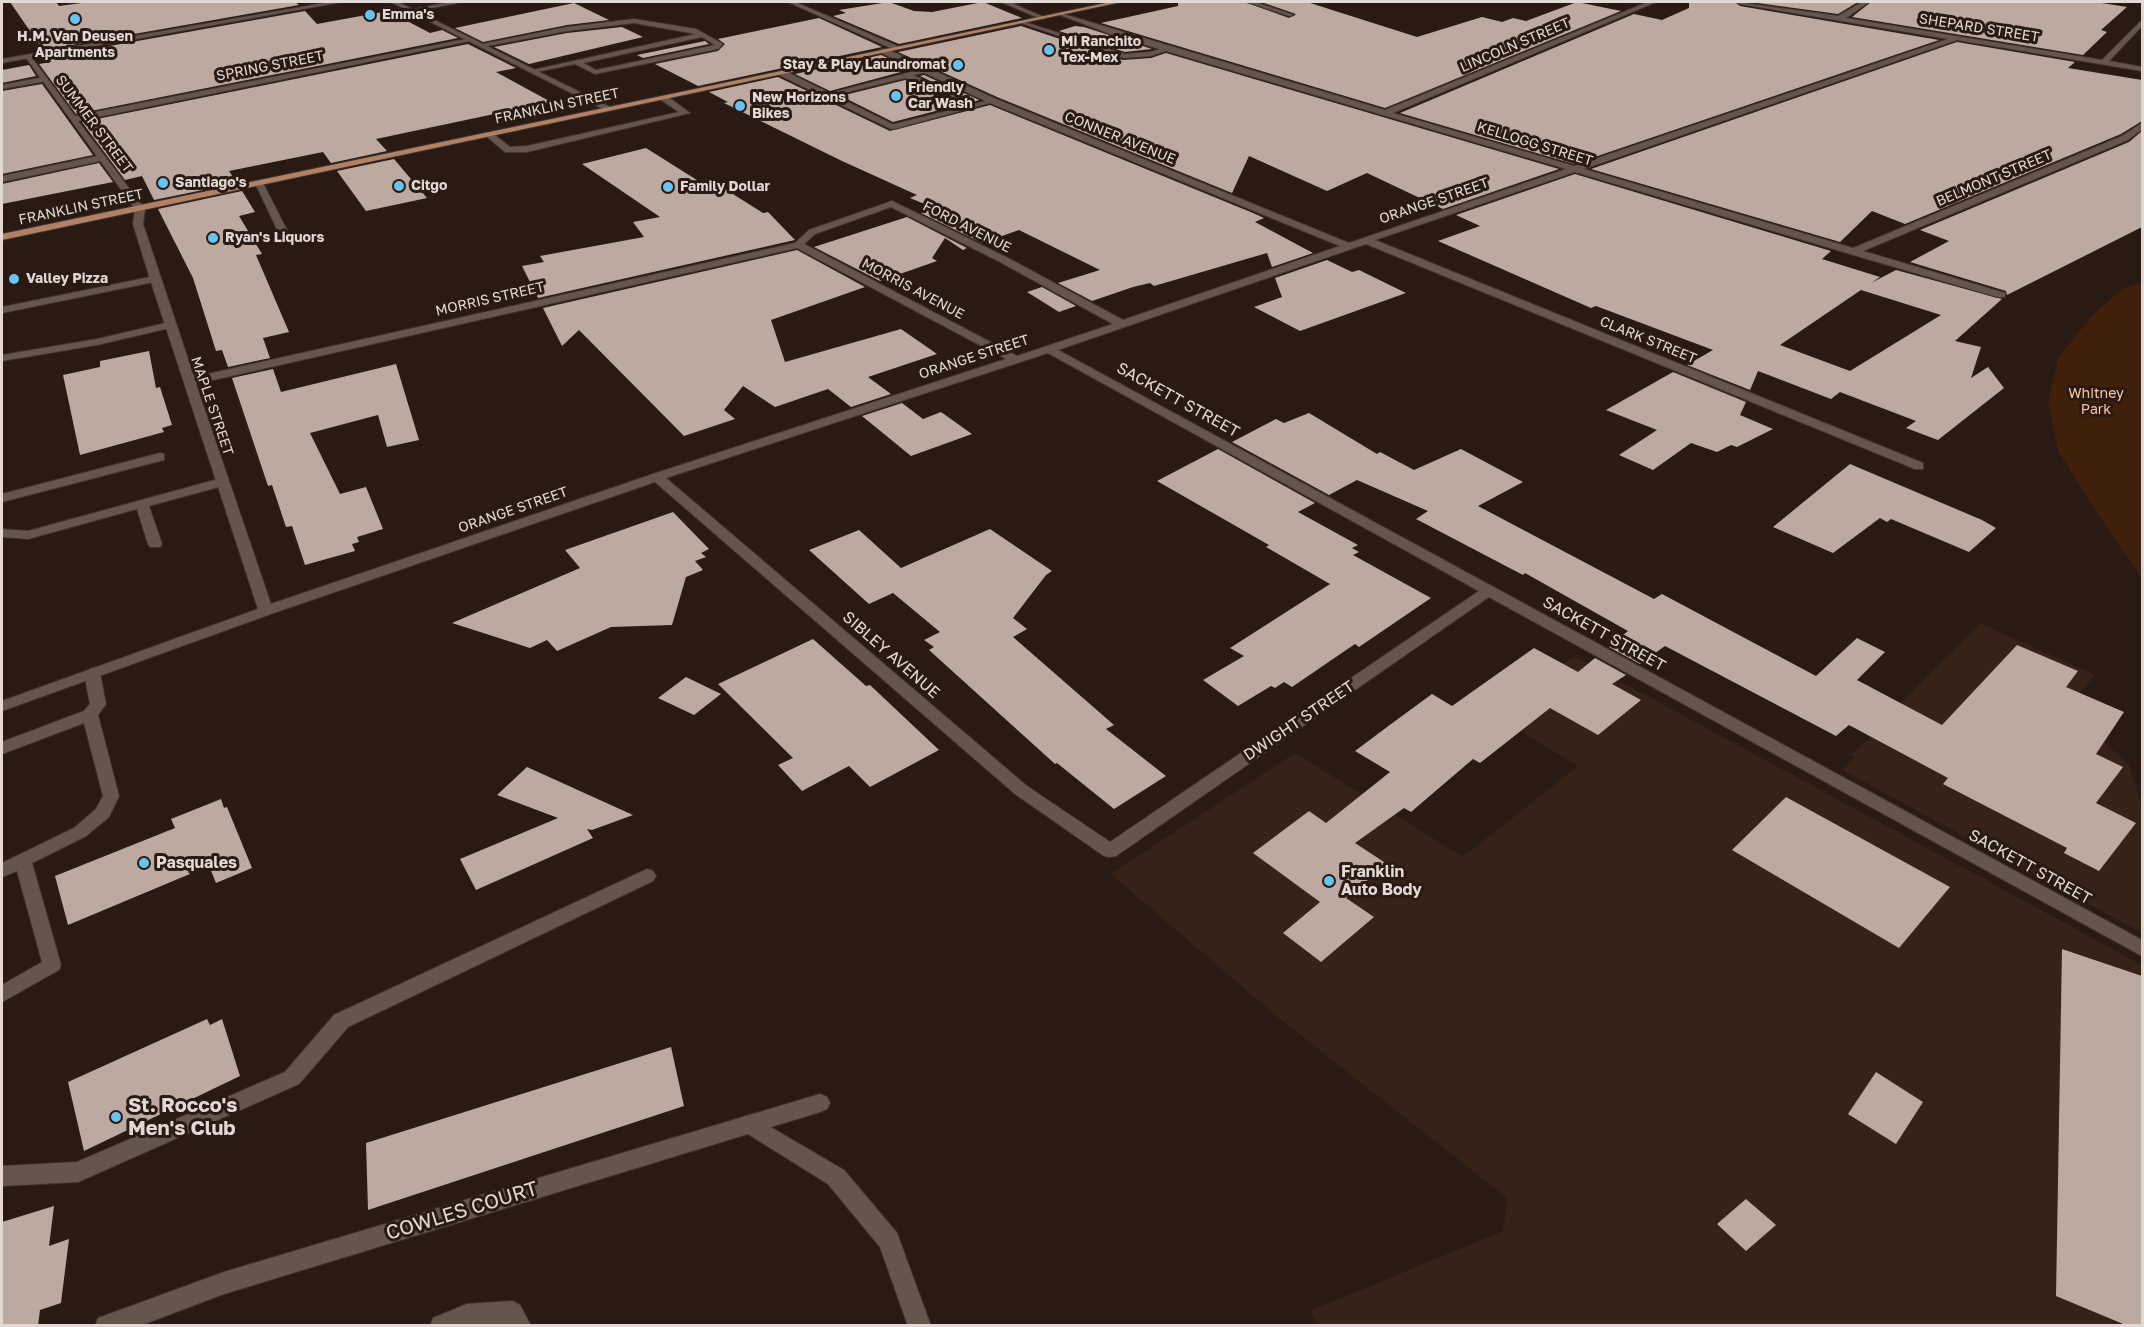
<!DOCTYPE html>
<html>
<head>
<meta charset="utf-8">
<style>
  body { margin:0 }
  #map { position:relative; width:2144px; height:1327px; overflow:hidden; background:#291b13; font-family:"Golos Text",sans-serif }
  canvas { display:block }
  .frame { position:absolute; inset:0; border:3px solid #e3d9d4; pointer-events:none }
</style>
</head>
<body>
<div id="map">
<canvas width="2144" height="1327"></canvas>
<div class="frame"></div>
</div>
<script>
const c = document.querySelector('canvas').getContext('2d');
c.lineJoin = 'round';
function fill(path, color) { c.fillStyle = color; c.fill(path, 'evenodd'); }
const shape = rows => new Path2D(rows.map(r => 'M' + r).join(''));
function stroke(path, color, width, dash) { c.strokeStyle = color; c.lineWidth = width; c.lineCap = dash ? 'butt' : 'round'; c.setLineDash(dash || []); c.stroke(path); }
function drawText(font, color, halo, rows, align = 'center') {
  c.font = font + ' "Golos Text",sans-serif'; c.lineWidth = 6; c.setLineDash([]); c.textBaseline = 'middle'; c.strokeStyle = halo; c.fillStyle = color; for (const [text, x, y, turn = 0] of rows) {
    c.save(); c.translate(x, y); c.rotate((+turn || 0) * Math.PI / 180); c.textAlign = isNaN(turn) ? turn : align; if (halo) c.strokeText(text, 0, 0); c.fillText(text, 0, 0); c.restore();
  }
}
fill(shape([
  [1980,623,2095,675,2080,693,2104,742,2129,765,2142,807,2142,933,1842,770,1855,758,1850,755,1883,727,1878,723,1901,703],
  [1574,656,2142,965,2142,1325,1318,1325,1310,1311,1503,1231,1507,1198,1274,1014,1111,874,1295,753,1463,857,1578,766,1497,717]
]), '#362217');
fill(shape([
  [2142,282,2142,577,2105,525,2059,452,2048,402,2059,357,2091,317,2122,289]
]), '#41200b');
fill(shape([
  [10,2,56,2,59,6,89,2,295,2,299,5,43,50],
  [889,2,914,11,932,12,983,2,1022,18,899,44,833,16,846,13,839,10],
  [1178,2,1245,2,1289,18,1296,14,1261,2,1307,2,1417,37,1482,17,1502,22,1513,18,1526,21,1577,2,1621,11,1385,108,1101,23,1178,6],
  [1689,2,1735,2,1740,6,1939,40,1574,164,1400,113,1634,14,1662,20,1689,8],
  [1750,2,1858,2,1838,14],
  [1871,2,2096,2,2127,7,2101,30,2107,32,2083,55,1852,17],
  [574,3,609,20,567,25,483,42,455,28],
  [305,11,317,24,388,11,430,33,442,30,458,38,76,114,39,64,51,62,48,57],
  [819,18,882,47,698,86,655,64,718,51,725,44,718,39],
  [1021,26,1123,60,1151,58,1166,53,1559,169,1443,209,1367,173,1327,191,1249,156,1232,193,997,97,898,52],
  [1075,26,1084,27,1152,49,1125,52,1059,31],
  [622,27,643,37,529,64,494,47,567,33],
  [705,41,709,44,643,58,637,55],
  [1957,42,2075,62,2068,68,2142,80,2142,121,2121,134,1905,224,1872,211,1840,242,1591,169],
  [468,44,516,68,496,72,551,102,376,139,387,151,331,163,323,152,229,171,237,183,154,200,142,176,125,180,82,122],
  [881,55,912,69,830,91,795,74],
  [29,65,36,76,2,83,2,70],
  [924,75,979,100,974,102,920,76],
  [778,77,890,131,990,105,1253,213,1264,218,1255,222,1313,253,1272,267,1267,253,1154,286,1150,283,1133,287,1092,301,1058,283,1100,270,1019,230,982,243,921,213,934,208,910,198,917,195,842,161,724,103,728,102,709,92],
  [905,80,959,105,893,122,841,96],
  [42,84,93,155,2,174,2,91],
  [2142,131,2142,227,2007,295,2006,291,1910,262,1949,241,1920,230,2129,142],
  [646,148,700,182,709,179,763,213,768,212,795,240,538,298,522,266,544,262,540,256,644,237,633,222,660,217,582,164],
  [394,159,427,198,366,211,337,171],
  [99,163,113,182,2,204,2,184],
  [1575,174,1831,251,1822,259,1880,277,1871,283,1896,270,2002,299,1955,341,1981,347,1971,378,1988,367,2004,388,1938,440,1906,428,1916,421,1840,392,1831,399,1758,371,1750,390,1687,365,1713,350,1596,306,1591,308,1438,241,1480,226,1456,215],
  [1861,290,1941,315,1850,371,1780,345],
  [242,191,255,212,239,216,262,254,256,255,289,332,263,338,270,358,228,367,222,350,216,351,193,278,158,209],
  [907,217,967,248,963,250,945,238,932,258,937,261,880,281,814,247],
  [797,250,865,287,771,320,785,362,901,329,937,354,868,377,891,394,851,407,828,389,775,407,743,386,724,410,735,419,684,436,579,330,562,346,543,308],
  [1327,260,1352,272,1359,270,1406,293,1300,331,1254,307,1282,297,1275,278],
  [1042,287,1076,306,1059,312,1027,292],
  [149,351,156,388,160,387,172,425,162,428,164,432,80,455,63,375,100,367,100,361],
  [396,364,419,440,387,447,378,415,310,433,340,494,366,487,383,529,357,537,359,542,352,544,355,551,305,565,292,526,286,527,272,485,268,486,232,378,273,369,281,392],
  [1673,372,1746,402,1740,415,1773,429,1737,447,1731,445,1717,452,1691,443,1653,470,1619,455,1657,430,1606,410],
  [902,403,923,419,941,412,972,434,911,456,862,416],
  [1309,413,1377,454,1380,452,1414,470,1461,449,1523,482,1478,506,1654,599,1662,594,1816,676,1857,638,1885,652,1857,680,1942,725,2017,645,2078,671,2066,687,2124,712,2096,754,2123,767,2096,803,2136,823,2099,871,2064,853,2067,848,1943,784,1948,778,1849,725,1836,736,1665,646,1640,664,1609,647,1628,631,1525,573,1523,575,1416,519,1428,511,1357,480,1329,495,1232,442,1276,419,1284,423],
  [1218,449,1315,503,1298,512,1358,545,1352,548,1359,552,1353,555,1431,598,1359,647,1355,644,1292,687,1284,682,1275,688,1271,686,1238,706,1203,680,1244,656,1230,648,1330,584,1266,547,1269,545,1157,481],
  [1850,464,1982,520,1996,528,1969,552,1891,519,1887,522,1880,518,1833,553,1773,527],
  [673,512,709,549,701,553,706,557,695,561,703,570,686,577,672,625,611,627,557,651,547,640,530,648,452,623,580,568,565,550],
  [990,529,1052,571,1046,575,1013,618,1027,629,1013,637,1114,725,1106,729,1166,776,1114,809,1057,763,1055,764,929,650,934,647,924,640,940,632,893,593,869,604,809,550,859,530,901,568],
  [813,639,866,686,870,685,939,750,870,787,849,766,802,791,778,765,793,758,718,684],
  [1534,648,1578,672,1595,658,1626,675,1612,684,1641,700,1598,735,1550,708,1480,763,1473,759,1411,812,1404,808,1355,843,1387,864,1346,898,1374,917,1321,962,1283,933,1320,902,1253,853,1309,811,1326,823,1390,772,1355,751,1387,727,1432,694,1452,706],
  [686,677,721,694,694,715,658,698],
  [527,767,633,815,592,830,587,829,593,838,476,890,460,859,558,818,497,795],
  [1786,797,1950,887,1899,948,1732,850],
  [221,799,224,808,227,807,252,868,216,883,209,866,68,925,55,876,175,828,171,819],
  [2062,949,2142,976,2142,1326,2128,1326,2056,1296],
  [207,1019,210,1025,222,1019,240,1076,84,1151,68,1082],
  [671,1047,684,1106,368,1210,366,1143],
  [1876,1072,1923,1102,1896,1144,1848,1114],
  [1746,1199,1776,1225,1746,1251,1717,1224],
  [54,1206,49,1246,69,1239,61,1303,40,1310,38,1326,2,1326,2,1222]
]), '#bca99f');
const service = shape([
  [1007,2,1021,2,1009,5,1006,3,1007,2],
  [1247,2,1255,2,1294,15,1289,16,1247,2],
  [634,19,696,29,723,44,718,49,595,74,575,64,532,73,528,71,696,34,634,23,567,31,482,47,478,45,567,27,634,19],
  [702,37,715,45,596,70,583,63,702,37],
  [1021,21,1125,54,1150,52,1168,47,1172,49,1151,56,1124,58,1021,23,1021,21],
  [926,68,929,72,913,75,974,104,993,99,997,101,894,129,890,127,891,125,966,106,905,78,827,97,823,95,926,68],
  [44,77,47,81,2,89,2,85,44,77],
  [661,96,667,96,690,113,527,152,505,152,485,135,492,133,510,147,527,146,679,112,661,100,661,96],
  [102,155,106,158,105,160,2,182,2,176,102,155],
  [256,181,263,183,293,242,291,244,283,242,255,183,256,181],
  [155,276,159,277,159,281,2,313,2,307,155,276],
  [170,322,174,323,174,327,97,345,2,361,2,355,97,339,170,322],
  [160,453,164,454,164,460,2,502,2,494,160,453],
  [222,478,226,479,226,485,149,506,162,544,160,547,150,547,148,544,137,509,28,539,2,537,2,529,28,531,222,478],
  [92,668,100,673,106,704,98,715,119,796,109,817,86,836,32,863,61,965,59,970,2,1002,2,985,42,962,17,871,2,877,2,863,74,828,96,809,103,796,84,723,2,754,2,742,84,711,90,704,84,673,92,668],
  [647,869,653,871,656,876,653,881,348,1027,299,1084,78,1182,2,1186,2,1166,77,1162,285,1072,334,1015,647,869],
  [750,1115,844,1170,897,1233,931,1326,908,1326,880,1247,828,1184,743,1131,740,1124,743,1117,750,1115],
  [512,1301,520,1305,531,1326,430,1326,433,1318,467,1304,512,1301]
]);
const minor = shape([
  [450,2,462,2,412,12,409,10,450,2],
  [788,2,795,2,902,48,895,50,788,2],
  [1001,2,1009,2,1046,18,1041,19,1001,2],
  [1648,2,1656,2,1393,113,1574,166,1948,39,1740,4,1737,2,1838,16,1862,2,1869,2,1846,18,2102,60,2142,20,2142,26,2109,61,2142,67,2142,71,1957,40,1584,169,1853,248,2122,136,2142,123,2142,129,2128,140,1863,251,2005,293,2005,297,1997,297,1850,254,1575,172,1375,240,1923,463,1923,469,1915,469,1366,244,1058,350,2142,940,2142,956,1489,597,1116,856,1110,857,1104,856,1015,794,655,482,271,614,2,711,2,701,258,609,150,279,133,224,135,209,24,55,30,55,75,116,471,38,475,40,78,121,145,209,143,224,194,377,795,243,809,230,892,201,1008,258,1123,320,1340,246,990,103,881,53,881,49,887,49,996,99,1349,243,1566,169,1115,36,1060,15,1060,13,1385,110,1648,2],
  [891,207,1000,262,1113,324,1017,356,804,244,815,234,891,207],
  [797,248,1006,359,653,474,271,604,196,384,797,248],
  [1048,353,1479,591,1110,842,1027,786,666,478,1048,353],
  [779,71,785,71,898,127,891,129,779,75,779,71],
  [820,1094,827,1097,830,1103,827,1109,820,1112,224,1294,139,1326,95,1326,98,1318,224,1272,820,1094]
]);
const tertiary = shape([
  [330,2,342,2,2,63,2,59,330,2],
  [391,2,398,2,614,109,607,111,391,2]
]);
const primary = shape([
  [1111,2,1121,2,2,240,2,234,1111,2]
]);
stroke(service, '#3f3430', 2);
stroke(minor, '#3f3430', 2);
stroke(tertiary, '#3f3430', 2);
stroke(primary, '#3f3430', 2);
fill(service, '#65554c');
fill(minor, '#65554c');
fill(tertiary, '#65554c');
fill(primary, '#b28063');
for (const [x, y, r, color] of [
  [370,15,6,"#67c4f0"],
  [75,19,6,"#67c4f0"],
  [1049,50,6,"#67c4f0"],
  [958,65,6,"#67c4f0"],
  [896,96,6,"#67c4f0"],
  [740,106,6,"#67c4f0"],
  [163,183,6,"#67c4f0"],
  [399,186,6,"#67c4f0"],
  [668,187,6,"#67c4f0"],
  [213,238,6,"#67c4f0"],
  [14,279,6,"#67c4f0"],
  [144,863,6,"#67c4f0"],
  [1329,881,6,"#67c4f0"],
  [116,1117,6,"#67c4f0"]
]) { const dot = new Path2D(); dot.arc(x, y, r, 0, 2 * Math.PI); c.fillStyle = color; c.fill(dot); stroke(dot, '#291b13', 2); }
drawText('bold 14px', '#e3d9d4', '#291b13', [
  ["Emma's",382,15],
  ["H.M. Van Deusen",75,37,"center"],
  ["Apartments",75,53,"center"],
  ["Mi Ranchito",1061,42],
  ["Tex-Mex",1061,58],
  ["Stay & Play Laundromat",946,65,"right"],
  ["Friendly",908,88],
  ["Car Wash",908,104],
  ["New Horizons",752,98],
  ["Bikes",752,114],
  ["Santiago's",175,183],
  ["Citgo",411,186],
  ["Family Dollar",680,187],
  ["Ryan's Liquors",225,238],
  ["Valley Pizza",26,279]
], 'left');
drawText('14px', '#e3d9d4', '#291b13', [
  ["SHEPARD STREET",1979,28,9],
  ["LINCOLN STREET",1515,45,-23],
  ["SPRING STREET",270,66,-11],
  ["FRANKLIN STREET",557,106,-12],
  ["SUMMER STREET",94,124,53],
  ["CONNER AVENUE",1120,138,22],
  ["KELLOGG STREET",1535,144,17],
  ["BELMONT STREET",1994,178,-23],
  ["ORANGE STREET",1434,201,-19],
  ["FRANKLIN STREET",81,207,-12],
  ["FORD AVENUE",967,227,27],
  ["MORRIS AVENUE",913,289,28],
  ["MORRIS STREET",490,299,-13],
  ["CLARK STREET",1648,340,22],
  ["ORANGE STREET",974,357,-18],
  ["MAPLE STREET",212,406,71],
  ["ORANGE STREET",513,510,-19]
]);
drawText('14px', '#fdc2a1', '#291b13', [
  ["Whitney",2096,394],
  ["Park",2096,410]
]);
drawText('16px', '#e3d9d4', '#291b13', [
  ["SACKETT STREET",1178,400,29],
  ["SACKETT STREET",1604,634,29],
  ["SIBLEY AVENUE",891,655,41],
  ["DWIGHT STREET",1299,721,-34],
  ["SACKETT STREET",2030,867,29]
]);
drawText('bold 16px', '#e3d9d4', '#291b13', [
  ["Pasquales",156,863],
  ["Franklin",1341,872],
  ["Auto Body",1341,890]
], 'left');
drawText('bold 20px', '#e3d9d4', '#291b13', [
  ["St. Rocco's",128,1106],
  ["Men's Club",128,1129]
], 'left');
drawText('20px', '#e3d9d4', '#291b13', [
  ["COWLES COURT",462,1211,-17]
]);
</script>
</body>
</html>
